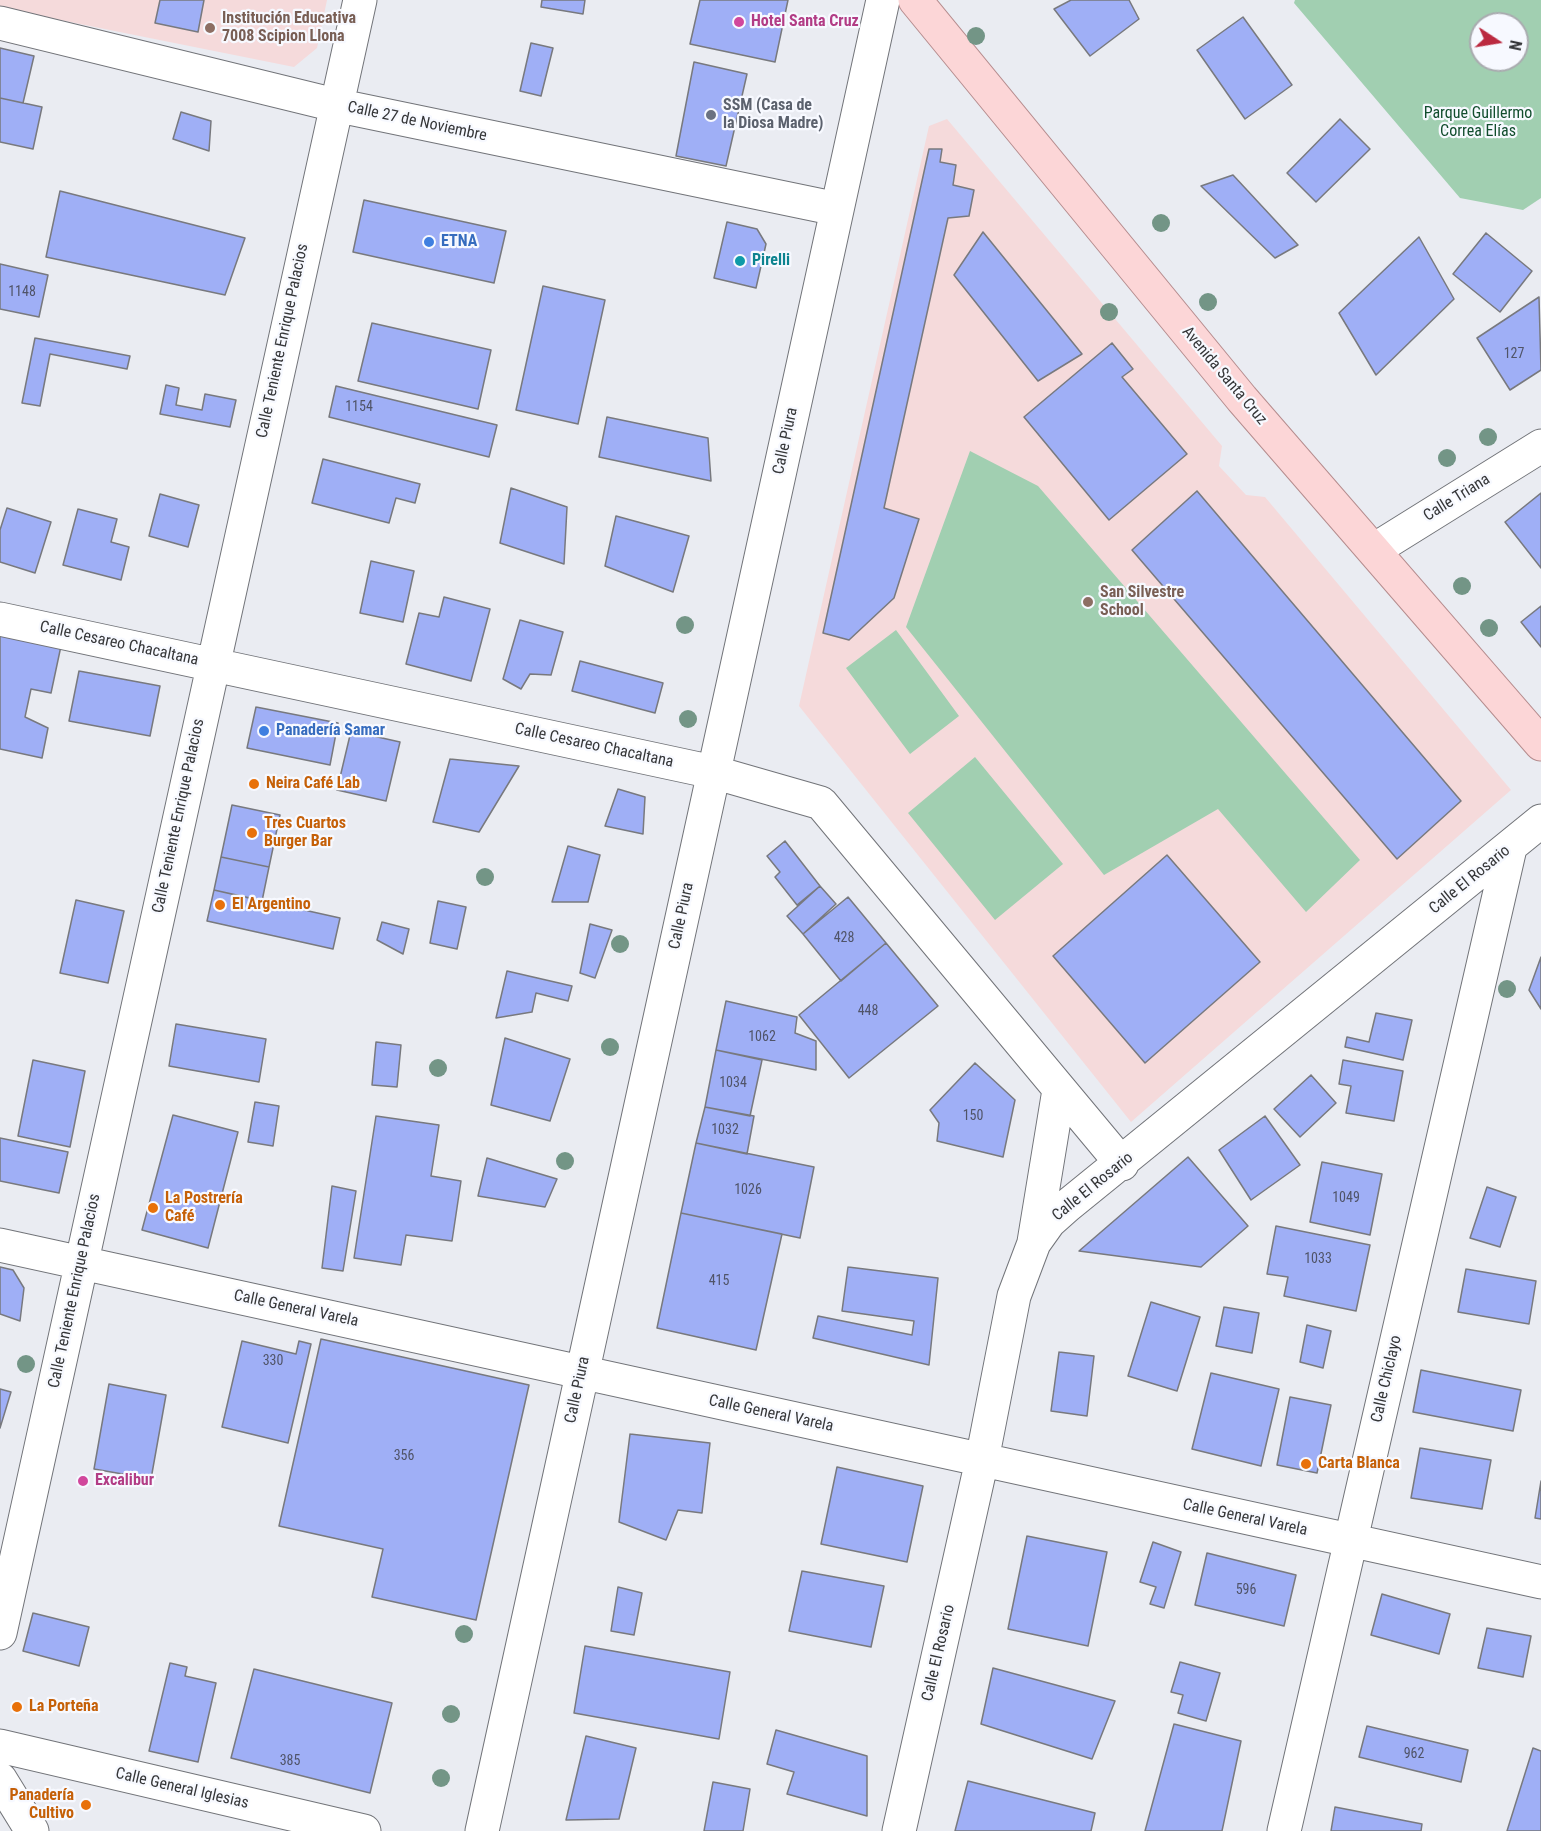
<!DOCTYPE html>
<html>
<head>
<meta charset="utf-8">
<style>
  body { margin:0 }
  #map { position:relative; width:1541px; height:1831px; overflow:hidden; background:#eaecf2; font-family:"Roboto Condensed",sans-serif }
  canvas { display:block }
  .north { position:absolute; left:1469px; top:12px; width:60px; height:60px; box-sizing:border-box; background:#f7f9ff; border:2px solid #a9abaf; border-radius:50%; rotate:102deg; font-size:16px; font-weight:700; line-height:24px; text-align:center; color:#353638 }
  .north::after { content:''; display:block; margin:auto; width:21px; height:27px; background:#bb2a40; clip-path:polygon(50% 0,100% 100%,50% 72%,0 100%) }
</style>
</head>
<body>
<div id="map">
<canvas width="1541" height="1831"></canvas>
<div class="north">N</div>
</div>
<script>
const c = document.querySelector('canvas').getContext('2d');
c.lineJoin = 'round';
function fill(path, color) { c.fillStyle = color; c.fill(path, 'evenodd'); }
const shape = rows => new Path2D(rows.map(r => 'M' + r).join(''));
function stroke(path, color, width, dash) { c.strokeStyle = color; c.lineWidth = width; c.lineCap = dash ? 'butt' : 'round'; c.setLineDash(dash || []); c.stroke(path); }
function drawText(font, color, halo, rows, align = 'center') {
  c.font = font + ' "Roboto Condensed",sans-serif'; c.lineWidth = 4.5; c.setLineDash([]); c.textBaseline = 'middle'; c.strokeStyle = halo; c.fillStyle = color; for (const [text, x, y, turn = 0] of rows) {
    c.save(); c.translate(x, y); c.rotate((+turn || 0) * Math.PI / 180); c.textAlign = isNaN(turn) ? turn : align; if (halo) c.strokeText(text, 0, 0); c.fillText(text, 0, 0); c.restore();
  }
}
fill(shape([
  [0,0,327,0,317,48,294,67,0,8],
  [947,119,1222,446,1219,466,1246,495,1265,497,1511,790,1131,1122,799,706,929,126]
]), '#f5dadb');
fill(shape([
  [1295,0,1541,0,1541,198,1523,210,1460,198,1294,3],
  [1481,24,1517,24,1517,60,1481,60],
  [970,451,1038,486,1360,860,1306,912,1218,809,1104,875,906,627],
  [896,630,959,716,910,754,846,668],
  [975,757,1063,864,995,920,908,813]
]), '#a1cfb1');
const building = shape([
  [160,0,204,0,198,32,155,23,160,0],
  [542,0,585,0,583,14,541,7,542,0],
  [700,0,788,0,775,62,690,44,700,0],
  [1071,0,1129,0,1139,19,1090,56,1054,9,1071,0],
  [1243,17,1292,85,1245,119,1197,50,1243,17],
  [531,43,553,48,541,96,520,91,531,43],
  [0,48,34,56,23,103,0,98,0,48],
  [694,62,747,74,726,166,676,156,694,62],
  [0,98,42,107,33,149,0,142,0,98],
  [181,112,211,121,209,151,173,139,181,112],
  [1340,119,1370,149,1316,202,1287,173,1340,119],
  [929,149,942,149,940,162,956,165,953,185,974,190,969,216,948,218,884,508,919,519,894,598,849,640,823,633,929,149],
  [1233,175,1298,245,1275,258,1201,186,1233,175],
  [60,191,245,238,225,295,46,257,60,191],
  [364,200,506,231,494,283,353,252,364,200],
  [727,222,757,229,766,244,756,288,714,278,727,222],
  [983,232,1082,354,1038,381,954,275,983,232],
  [1486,233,1532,271,1500,312,1453,274,1486,233],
  [1419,237,1454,299,1376,375,1339,313,1419,237],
  [0,264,48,275,39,317,0,309,0,264],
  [543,286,605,300,578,424,516,410,543,286],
  [1539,297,1541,370,1510,390,1477,338,1539,297],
  [372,323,491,350,478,409,358,381,372,323],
  [35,338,130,356,127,369,50,354,40,406,22,403,35,338],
  [1112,343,1133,369,1122,377,1187,454,1109,520,1024,417,1112,343],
  [166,385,179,388,176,405,202,410,205,394,236,400,230,427,160,414,166,385],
  [336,386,497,425,489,457,329,417,336,386],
  [607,417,708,438,711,481,599,457,607,417],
  [323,459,420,484,415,503,396,498,389,523,312,503,323,459],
  [511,488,567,507,564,564,500,543,511,488],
  [1197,491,1461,801,1397,859,1132,550,1197,491],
  [1541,493,1541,568,1505,522,1541,493],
  [160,494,199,505,188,547,149,536,160,494],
  [7,508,51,522,35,573,0,562,0,530,7,508],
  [78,509,117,519,111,542,129,547,121,580,63,565,78,509],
  [616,516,689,536,673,592,605,566,616,516],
  [371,561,414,571,403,622,360,613,371,561],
  [444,597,490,609,471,681,406,664,419,613,439,617,444,597],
  [1541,606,1541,647,1521,622,1541,606],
  [520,620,563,632,551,675,530,674,521,689,503,679,520,620],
  [0,634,61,646,51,693,31,689,25,717,48,728,42,758,0,749,0,634],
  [580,661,663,683,655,713,572,691,580,661],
  [79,671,160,686,150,736,69,721,79,671],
  [256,707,338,723,330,765,247,748,256,707],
  [351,731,400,742,386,801,337,790,351,731],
  [450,759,519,766,479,832,433,822,450,759],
  [618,789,645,797,643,834,605,826,618,789],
  [232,805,280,815,269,867,221,857,232,805],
  [785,841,820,886,797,905,775,877,780,872,767,856,785,841],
  [568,846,600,855,588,902,552,902,568,846],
  [1167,855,1260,962,1145,1063,1053,956,1167,855],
  [221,857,269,867,262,901,214,890,221,857],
  [820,886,836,904,803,934,787,916,820,886],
  [214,890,340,918,333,949,207,921,214,890],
  [848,897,886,943,841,981,803,934,848,897],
  [76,900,124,911,108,983,60,973,76,900],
  [438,901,466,907,457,949,430,943,438,901],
  [382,922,409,929,403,954,377,940,382,922],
  [590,924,612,930,595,978,580,973,590,924],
  [886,943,938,1006,849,1078,799,1015,886,943],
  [1541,957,1541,1009,1529,990,1541,957],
  [507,971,572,986,568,1001,536,993,532,1012,496,1018,507,971],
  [726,1001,797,1017,795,1033,816,1041,816,1070,716,1050,726,1001],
  [1376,1013,1412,1020,1403,1060,1345,1047,1347,1037,1369,1042,1376,1013],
  [176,1024,266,1039,259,1082,169,1066,176,1024],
  [505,1038,570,1059,550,1121,491,1105,505,1038],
  [376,1042,401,1045,397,1087,372,1085,376,1042],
  [716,1050,762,1060,750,1116,705,1107,716,1050],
  [33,1060,85,1071,70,1147,18,1136,33,1060],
  [1343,1060,1403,1071,1394,1121,1346,1113,1351,1086,1339,1084,1343,1060],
  [975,1063,1015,1100,1003,1157,937,1141,939,1123,930,1110,975,1063],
  [1311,1075,1336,1103,1300,1137,1274,1109,1311,1075],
  [255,1102,279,1106,273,1146,248,1142,255,1102],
  [705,1107,754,1116,747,1154,696,1143,705,1107],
  [173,1115,238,1132,208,1248,142,1230,173,1115],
  [376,1116,439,1125,431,1176,461,1181,452,1241,406,1235,401,1265,354,1258,376,1116],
  [1265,1116,1300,1165,1251,1200,1219,1150,1265,1116],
  [0,1138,68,1152,59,1193,0,1181,0,1138],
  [696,1143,814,1167,800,1238,681,1213,696,1143],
  [1188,1157,1248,1226,1201,1267,1079,1251,1188,1157],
  [487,1158,557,1179,545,1207,478,1196,487,1158],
  [1322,1162,1382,1174,1370,1235,1310,1222,1322,1162],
  [332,1186,356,1191,343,1271,322,1268,332,1186],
  [1487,1187,1516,1197,1500,1247,1470,1238,1487,1187],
  [681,1213,782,1234,756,1350,657,1328,681,1213],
  [1276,1226,1370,1245,1356,1311,1284,1296,1288,1277,1267,1274,1276,1226],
  [0,1267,13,1270,24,1288,20,1321,0,1314,0,1267],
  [848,1267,938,1278,929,1365,813,1338,818,1316,912,1335,914,1321,842,1311,848,1267],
  [1466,1269,1536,1281,1529,1324,1458,1312,1466,1269],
  [1151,1302,1200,1317,1177,1391,1128,1376,1151,1302],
  [1224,1307,1259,1313,1252,1353,1216,1346,1224,1307],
  [1307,1325,1331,1331,1323,1368,1300,1362,1307,1325],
  [321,1339,529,1385,476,1620,372,1597,383,1549,279,1526,321,1339],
  [242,1341,296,1354,299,1341,311,1344,288,1443,222,1427,242,1341],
  [1059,1352,1094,1356,1087,1416,1051,1411,1059,1352],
  [1421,1370,1521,1390,1513,1431,1413,1412,1421,1370],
  [1211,1373,1279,1389,1261,1466,1192,1449,1211,1373],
  [109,1384,166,1395,151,1479,94,1469,109,1384],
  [0,1389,11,1392,0,1428,0,1389],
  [1290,1397,1331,1405,1317,1473,1277,1465,1290,1397],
  [630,1434,710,1443,702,1513,678,1510,666,1540,619,1522,630,1434],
  [1420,1448,1491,1460,1482,1509,1411,1498,1420,1448],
  [837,1467,923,1486,907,1562,821,1544,837,1467],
  [1541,1481,1541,1519,1535,1518,1541,1481],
  [1027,1536,1107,1552,1088,1646,1008,1629,1027,1536],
  [1153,1542,1181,1552,1164,1608,1150,1604,1156,1587,1140,1582,1153,1542],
  [1207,1553,1296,1575,1284,1626,1195,1605,1207,1553],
  [802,1571,884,1586,871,1647,789,1631,802,1571],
  [618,1587,642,1593,634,1635,611,1631,618,1587],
  [1382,1594,1450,1614,1439,1654,1371,1635,1382,1594],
  [33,1613,89,1627,79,1666,23,1651,33,1613],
  [1487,1628,1531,1636,1523,1677,1478,1668,1487,1628],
  [585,1646,730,1672,719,1739,574,1713,585,1646],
  [1180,1662,1220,1673,1206,1721,1178,1713,1183,1695,1171,1692,1180,1662],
  [170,1663,187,1667,185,1676,216,1683,198,1762,149,1751,170,1663],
  [993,1668,1115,1701,1092,1759,981,1724,993,1668],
  [254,1669,392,1703,370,1793,231,1758,254,1669],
  [1174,1724,1241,1741,1222,1831,1145,1831,1174,1724],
  [1367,1726,1468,1750,1461,1782,1359,1757,1367,1726],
  [776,1730,867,1756,867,1816,787,1794,794,1772,767,1764,776,1730],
  [586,1736,636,1748,619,1819,566,1820,586,1736],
  [1533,1748,1541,1751,1541,1831,1507,1831,1533,1748],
  [968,1781,1095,1813,1091,1831,955,1831,968,1781],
  [713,1782,750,1789,743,1831,704,1831,713,1782],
  [1335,1807,1422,1824,1421,1831,1331,1831,1335,1807]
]);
fill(building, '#9faff6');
stroke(building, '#78797e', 1.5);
const minor = shape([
  [0,23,335,105,837,209],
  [1374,550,1541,446],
  [0,619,713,772,821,803,1122,1164],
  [1034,1242,1059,1090],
  [0,1245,1541,1582],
  [0,1633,360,0],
  [0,1746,364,1831],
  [0,1779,32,1831],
  [482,1831,883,0],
  [899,1831,982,1460,1014,1296,1034,1243,1049,1222,1067,1206,1541,821],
  [1284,1831,1510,848]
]);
const major = shape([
  [915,0,1242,399,1541,744]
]);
stroke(minor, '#727479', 35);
stroke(major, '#b58c8e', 35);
stroke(minor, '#fff', 33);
stroke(major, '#fcd6d7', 33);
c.fillStyle = '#739586';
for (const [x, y] of [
  [976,36],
  [1161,223],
  [1208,302],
  [1109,312],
  [1488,437],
  [1447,458],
  [1462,586],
  [685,625],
  [1489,628],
  [688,719],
  [485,877],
  [620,944],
  [1507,989],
  [610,1047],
  [438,1068],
  [565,1161],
  [26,1364],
  [464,1634],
  [451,1714],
  [441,1778]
]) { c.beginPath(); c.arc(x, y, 9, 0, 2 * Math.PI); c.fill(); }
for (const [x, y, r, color] of [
  [739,22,6,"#d1479c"],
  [210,28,6,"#8d6e63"],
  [711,115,6,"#6b7280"],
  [429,242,6,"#3f7fe0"],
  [740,261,6,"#0f9aa8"],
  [1088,602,6,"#8d6e63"],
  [264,731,6,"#3f7fe0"],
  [254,784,6,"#e8710a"],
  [252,833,6,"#e8710a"],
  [220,905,6,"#e8710a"],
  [153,1208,6,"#e8710a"],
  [1306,1464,6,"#e8710a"],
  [83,1481,6,"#d1479c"],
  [17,1707,6,"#e8710a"],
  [86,1805,6,"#e8710a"]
]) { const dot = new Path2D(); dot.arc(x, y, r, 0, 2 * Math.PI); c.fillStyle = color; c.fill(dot); stroke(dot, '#f7f9ff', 2); }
drawText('14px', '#505468', null, [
  ["1148",22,292],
  ["127",1514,354],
  ["1154",359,407],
  ["428",844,938],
  ["448",868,1011],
  ["1062",762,1037],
  ["1034",733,1083],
  ["150",973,1116],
  ["1032",725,1130],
  ["1026",748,1190],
  ["1049",1346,1198],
  ["1033",1318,1259],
  ["415",719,1281],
  ["330",273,1361],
  ["356",404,1456],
  ["596",1246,1590],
  ["962",1414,1754],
  ["385",290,1761]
]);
drawText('bold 16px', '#785e54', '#f7f9ff', [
  ["Institución Educativa",222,19],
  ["7008 Scipion Llona",222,37],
  ["San Silvestre",1100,593],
  ["School",1100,611]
], 'left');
drawText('bold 16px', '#b23c85', '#f7f9ff', [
  ["Hotel Santa Cruz",751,22],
  ["Excalibur",95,1481]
], 'left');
drawText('bold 16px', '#5b616d', '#f7f9ff', [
  ["SSM (Casa de",723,106],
  ["la Diosa Madre)",723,124]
], 'left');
drawText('16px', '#114d2d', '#f7f9ff', [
  ["Parque Guillermo",1478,114],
  ["Correa Elías",1478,132]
]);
drawText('16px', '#353638', '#f7f9ff', [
  ["Calle 27 de Noviembre",417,122,12],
  ["Calle Teniente Enrique Palacios",283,341,-78],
  ["Avenida Santa Cruz",1224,376,50],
  ["Calle Piura",786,441,-78],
  ["Calle Triana",1457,498,-32],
  ["Calle Cesareo Chacaltana",119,644,12],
  ["Calle Cesareo Chacaltana",594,746,12],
  ["Calle Teniente Enrique Palacios",179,816,-78],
  ["Calle El Rosario",1470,880,-39],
  ["Calle Piura",682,916,-78],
  ["Calle El Rosario",1093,1187,-39],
  ["Calle Teniente Enrique Palacios",75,1291,-78],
  ["Calle General Varela",296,1309,12],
  ["Calle Chiclayo",1387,1379,-77],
  ["Calle Piura",578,1390,-78],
  ["Calle General Varela",771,1414,12],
  ["Calle General Varela",1245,1518,12],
  ["Calle El Rosario",939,1653,-77],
  ["Calle General Iglesias",182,1789,13]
]);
drawText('bold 16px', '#366cbe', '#f7f9ff', [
  ["ETNA",441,242],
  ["Panadería Samar",276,731]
], 'left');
drawText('bold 16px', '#0d838f', '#f7f9ff', [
  ["Pirelli",752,261]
], 'left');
drawText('bold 16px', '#c56008', '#f7f9ff', [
  ["Neira Café Lab",266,784],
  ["Tres Cuartos",264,824],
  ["Burger Bar",264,842],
  ["El Argentino",232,905],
  ["La Postrería",165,1199],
  ["Café",165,1217],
  ["Carta Blanca",1318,1464],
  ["La Porteña",29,1707],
  ["Panadería",74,1796,"right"],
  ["Cultivo",74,1814,"right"]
], 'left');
</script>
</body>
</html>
